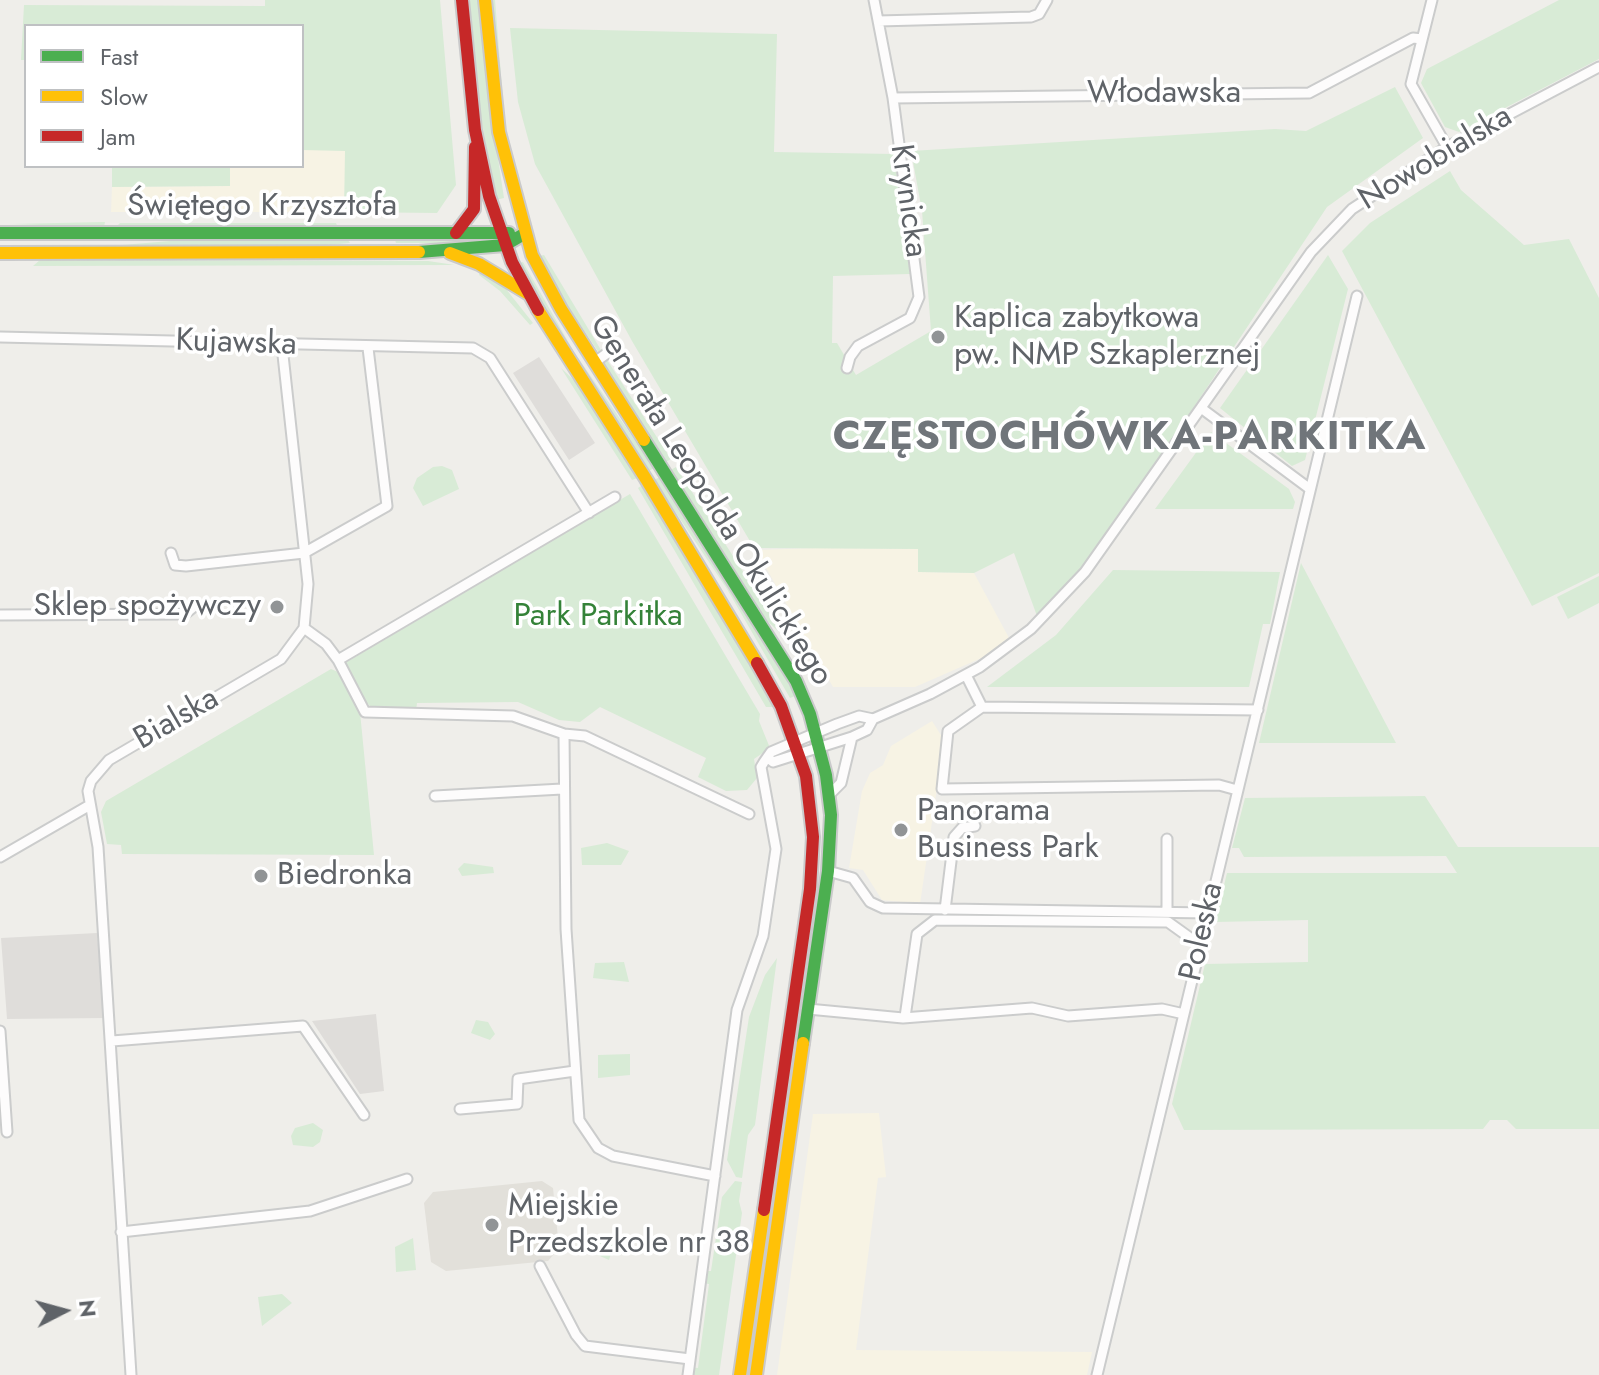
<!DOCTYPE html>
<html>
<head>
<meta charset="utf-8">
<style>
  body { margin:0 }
  #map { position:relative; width:1599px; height:1375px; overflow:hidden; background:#efeeea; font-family:Jost,sans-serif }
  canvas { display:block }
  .legend { position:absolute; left:24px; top:24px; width:280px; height:144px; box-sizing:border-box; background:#fff; border:2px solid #bfc1c3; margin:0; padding:10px 14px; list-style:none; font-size:24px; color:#5f6368 }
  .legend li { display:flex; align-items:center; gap:16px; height:40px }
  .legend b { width:40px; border:2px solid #bfc1c3 }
  .north { position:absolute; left:24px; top:1271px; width:80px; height:80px; -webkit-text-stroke:6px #fff; paint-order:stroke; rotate:84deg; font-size:22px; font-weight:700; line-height:32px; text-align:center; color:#5f6368 }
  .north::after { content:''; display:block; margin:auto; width:28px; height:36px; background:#5f6368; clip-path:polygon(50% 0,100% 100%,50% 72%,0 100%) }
</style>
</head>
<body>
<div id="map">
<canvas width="1599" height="1375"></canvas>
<ul class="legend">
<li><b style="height:10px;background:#4caf50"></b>Fast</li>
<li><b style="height:10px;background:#ffc107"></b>Slow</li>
<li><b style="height:10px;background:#c62828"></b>Jam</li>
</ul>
<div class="north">N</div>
</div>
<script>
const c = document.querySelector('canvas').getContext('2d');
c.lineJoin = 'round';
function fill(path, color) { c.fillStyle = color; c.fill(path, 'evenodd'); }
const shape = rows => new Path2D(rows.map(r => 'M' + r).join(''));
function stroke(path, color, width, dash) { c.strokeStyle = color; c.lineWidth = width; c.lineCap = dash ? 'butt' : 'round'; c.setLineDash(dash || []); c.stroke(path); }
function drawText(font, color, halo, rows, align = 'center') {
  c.font = font + ' Jost,sans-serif'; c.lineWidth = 7; c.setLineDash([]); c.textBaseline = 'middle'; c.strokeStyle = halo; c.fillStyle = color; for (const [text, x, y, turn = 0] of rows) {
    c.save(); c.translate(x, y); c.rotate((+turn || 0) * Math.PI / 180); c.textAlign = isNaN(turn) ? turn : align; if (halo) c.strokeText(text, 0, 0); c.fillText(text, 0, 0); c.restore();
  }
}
fill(shape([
  [302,150,346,150,344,212,111,212,112,187,230,186,230,166,302,166],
  [818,548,919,549,919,572,974,573,1009,638,986,656,915,687,833,687,756,550],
  [932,721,944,740,920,904,882,900,863,870,849,868,862,791,870,773,883,765,891,746],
  [879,1113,886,1177,878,1178,856,1350,1092,1352,1087,1375,777,1375,813,1114]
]), '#f7f3e4');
fill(shape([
  [539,357,595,443,569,460,513,373],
  [97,933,105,1018,7,1019,1,938],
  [376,1014,384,1091,360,1094,312,1021]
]), '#dfddda');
fill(shape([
  [542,1181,553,1188,559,1248,548,1261,446,1271,431,1262,424,1203,433,1192]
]), '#e2e0da');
fill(shape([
  [265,0,440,0,456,185,437,213,344,212,345,151,302,150,302,26,26,26,26,60,21,60,24,5,265,6],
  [469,0,478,0,489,99,504,198,496,200,481,117],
  [490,0,495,0,503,100,500,92],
  [1559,0,1599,0,1599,59,1459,132,1445,127,1421,83,1427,69],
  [510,28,777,34,774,152,894,154,910,274,833,276,832,343,837,343,856,375,931,331,922,211,911,151,1275,129,1306,131,1395,87,1423,138,1327,207,1069,595,1037,616,1014,553,974,573,918,572,918,549,754,548,632,341,535,164,518,102],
  [112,166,230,166,230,186,112,187],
  [1450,171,1461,190,1524,245,1569,239,1599,298,1599,573,1532,606,1342,251,1370,223],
  [105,222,104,227,9,224],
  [120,223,336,223,338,228,116,227],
  [347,239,350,243,292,248,9,248,9,245,122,245,182,240],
  [395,240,476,240,476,243,396,243],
  [544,255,601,350,599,353,558,291,539,256],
  [1328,255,1348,289,1305,460,1292,466,1220,408],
  [40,260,428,261,455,265,33,266],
  [523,262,574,352,654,468,649,471,542,307,519,263],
  [480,272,506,289,533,323,530,325,500,291,479,275],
  [607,360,609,363,671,459,664,463,602,365],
  [561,368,579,385,640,477,632,480],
  [1211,432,1289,489,1295,502,1293,509,1155,509],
  [442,466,452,470,459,489,423,506,413,488,417,478,433,467],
  [676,467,774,620,779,632,762,616,669,471],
  [660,477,773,654,795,696,790,698,727,589,654,480],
  [644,484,737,638,774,707,766,707,638,488],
  [630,494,760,714,759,721,770,748,754,759,757,778,747,790,726,791,698,777,706,758,600,707,580,722,559,720,518,702,417,703,416,712,371,707,366,702,345,663],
  [1301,563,1396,743,1259,743],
  [1113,570,1280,572,1270,624,1263,624,1249,687,987,687,1056,635],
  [1599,576,1599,603,1568,619,1557,597],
  [331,669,338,672,360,712,374,855,122,854,121,845,107,844,101,812,106,801],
  [1425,796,1458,847,1599,847,1599,1129,1516,1129,1507,1120,1490,1120,1483,1129,1184,1130,1172,1104,1205,964,1308,962,1308,920,1215,922,1227,873,1457,873,1446,856,1244,857,1239,848,1232,848,1245,798],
  [607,843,629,851,621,865,582,865,581,848],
  [464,863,493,867,494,873,462,876,458,869],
  [777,958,755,1125,748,1135,742,1178,736,1177,727,1160,749,1017,765,975],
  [624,962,629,982,593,978,595,963],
  [476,1020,488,1022,495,1034,490,1040,471,1033],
  [630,1054,630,1075,598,1078,598,1055],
  [313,1123,323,1130,320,1142,313,1147,293,1145,291,1136,295,1128],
  [735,1181,742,1182,739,1201,742,1213,719,1375,689,1375,690,1367,698,1368,709,1284,702,1283,704,1271,711,1271,722,1197],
  [579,1234,615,1241,609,1260,577,1246],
  [413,1238,416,1270,396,1272,395,1247],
  [282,1294,292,1303,262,1326,258,1297]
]), '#d8ebd6');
const street = shape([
  [1432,0,1411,84,1447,147],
  [878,21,1031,17,1039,14,1047,0],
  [893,98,1309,93,1413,38,1422,39],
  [0,337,473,348,490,358,589,513],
  [595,362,613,349],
  [847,368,850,357,858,346,910,318,919,297,893,98,874,0],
  [1201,408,1310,489],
  [171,553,175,565,186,566,304,553,387,506,368,348],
  [0,615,185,614,197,604],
  [304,628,326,644,338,660,365,712,513,716,564,734,566,929,579,1120,598,1148,613,1156,715,1176],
  [338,660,615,497],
  [966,675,982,707,1258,710],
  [982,707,948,731,942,789,1219,785,1237,790],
  [564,734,585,736,749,814],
  [768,758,773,762,852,737,867,730,873,719],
  [829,795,841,783,852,737],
  [435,796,562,789],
  [0,857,90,805],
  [828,871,853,878,870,902,883,908,1208,913],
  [945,910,954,837,962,828,975,826],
  [1167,910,1167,839],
  [808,1009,903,1018,1032,1008,1068,1016,1162,1009,1184,1014],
  [905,1017,917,934,935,920,1168,922,1200,945],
  [0,1031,7,1132],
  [112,1041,303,1026,364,1115],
  [460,1109,517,1104,518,1079,575,1071],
  [121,1232,310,1211,407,1179],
  [540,1266,576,1335,585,1346,690,1359],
  [131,1375,98,847,88,791,91,781,109,760,281,659,304,628,308,584,282,346],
  [688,1375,737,1010,763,936,776,849,761,767,764,762,771,752,837,724,859,716,873,719,930,694,980,667,1031,629,1085,572,1311,252,1352,209,1447,147,1599,67],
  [1097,1375,1357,296]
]);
const fast = shape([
  [0,233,509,233],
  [419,252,505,245,524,234],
  [644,440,796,681,810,714,826,775,831,815,828,871,803,1043]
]);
const slow = shape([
  [485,0,499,132,532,255,561,309,644,440],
  [0,253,419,252],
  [450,253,479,264,527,293],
  [538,310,646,479,757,663],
  [740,1375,764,1210],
  [756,1375,803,1043]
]);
const jam = shape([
  [462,0,475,130,489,196,512,262,538,310],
  [456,233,474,209,475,147],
  [757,663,781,706,806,776,813,837,810,889,764,1210]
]);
stroke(street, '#cbcccc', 13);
stroke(fast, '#cacacb', 16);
stroke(slow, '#cacacb', 16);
stroke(jam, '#cacacb', 16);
stroke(street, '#fdfcfc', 9);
stroke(fast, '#4caf50', 12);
stroke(slow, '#ffc107', 12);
stroke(jam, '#c62828', 12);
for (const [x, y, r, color] of [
  [938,337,8,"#919496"],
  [277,607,8,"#919496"],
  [901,830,8,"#919496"],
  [261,876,8,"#919496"],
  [492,1225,8,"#919496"]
]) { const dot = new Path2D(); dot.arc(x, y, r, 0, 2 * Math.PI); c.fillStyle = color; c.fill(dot); stroke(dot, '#fff', 3); }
drawText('32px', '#5f6368', '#fff', [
  ["Włodawska",1164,94],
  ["Nowobialska",1436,159,-31],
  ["Krynicka",907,201,82],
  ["Świętego Krzysztofa",262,207],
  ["Kujawska",236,344,2],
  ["Generała Leopolda Okulickiego",710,501,58],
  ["Bialska",177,720,-30],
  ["Poleska",1203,932,-77]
]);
drawText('32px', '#5f6368', '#fff', [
  ["Kaplica zabytkowa",954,319],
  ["pw. NMP Szkaplerznej",954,356],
  ["Sklep spożywczy",261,607,"right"],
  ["Panorama",917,812],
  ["Business Park",917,849],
  ["Biedronka",277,876],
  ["Miejskie",508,1207],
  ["Przedszkole nr 38",508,1244]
], 'left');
drawText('32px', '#348238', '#fff', [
  ["Park Parkitka",598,617]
]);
c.letterSpacing = '2px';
drawText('bold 40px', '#70757a', '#fff', [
  ["CZĘSTOCHÓWKA-PARKITKA",1130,439]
]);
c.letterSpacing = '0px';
</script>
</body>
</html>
